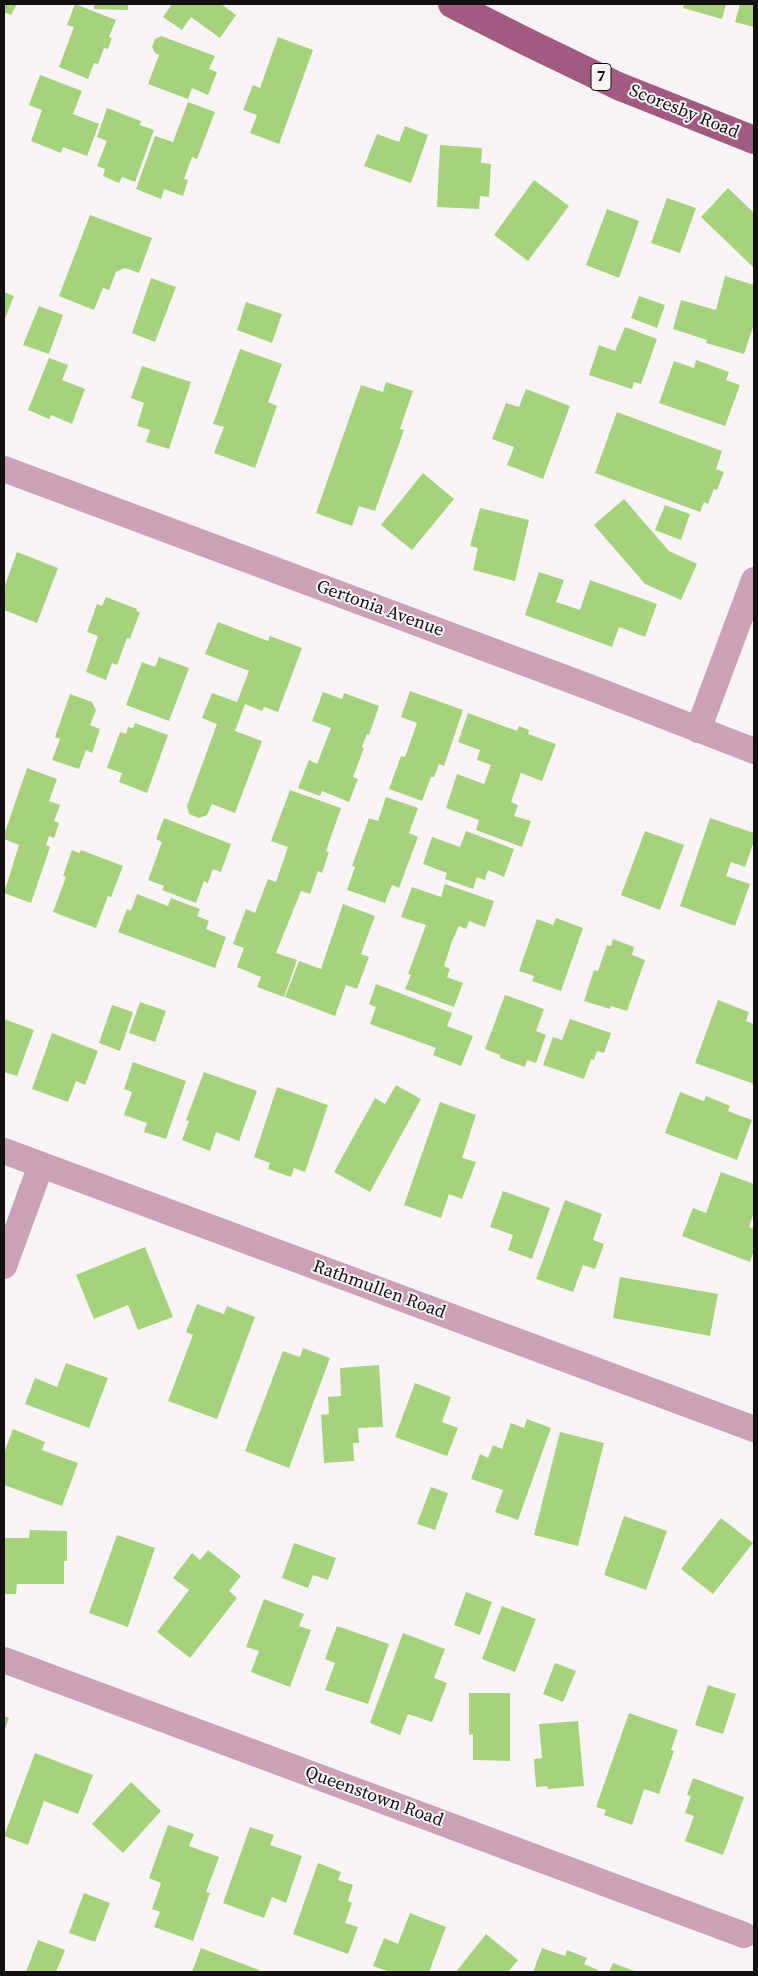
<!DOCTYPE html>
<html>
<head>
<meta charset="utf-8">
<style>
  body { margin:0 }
  #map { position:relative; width:758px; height:1976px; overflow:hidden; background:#f8f4f6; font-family:"Source Serif 4",serif }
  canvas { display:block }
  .frame { position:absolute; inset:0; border:5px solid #121011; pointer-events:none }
</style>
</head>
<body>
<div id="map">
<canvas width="758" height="1976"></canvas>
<div class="frame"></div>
</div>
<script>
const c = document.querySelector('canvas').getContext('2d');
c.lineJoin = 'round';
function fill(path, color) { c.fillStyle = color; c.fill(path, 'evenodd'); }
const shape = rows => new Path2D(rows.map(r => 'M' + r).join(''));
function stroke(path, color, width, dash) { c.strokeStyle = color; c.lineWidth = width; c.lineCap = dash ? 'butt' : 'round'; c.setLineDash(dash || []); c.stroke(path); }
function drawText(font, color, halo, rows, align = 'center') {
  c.font = font + ' "Source Serif 4",serif'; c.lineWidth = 4; c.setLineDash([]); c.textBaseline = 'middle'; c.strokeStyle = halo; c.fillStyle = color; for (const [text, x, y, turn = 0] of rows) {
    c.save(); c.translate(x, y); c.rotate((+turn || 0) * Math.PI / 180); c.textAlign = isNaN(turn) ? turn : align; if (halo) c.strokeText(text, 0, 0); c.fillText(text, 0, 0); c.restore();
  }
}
fill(shape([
  [4,4,17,4,11,15,4,12],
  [75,4,116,20,109,37,112,38,108,49,104,48,98,64,94,63,88,79,59,67,74,27,67,25],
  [94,4,128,4,128,10,94,9],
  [172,4,221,4,236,15,220,38,191,17,182,30,163,17],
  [684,4,726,4,722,19,683,8],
  [740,4,754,4,754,27,735,22],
  [161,36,215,56,209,69,217,72,208,95,192,88,188,99,148,84,159,55,155,53,152,47,155,39],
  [278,37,313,50,279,144,250,133,257,115,243,110,253,85,260,88],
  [40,75,82,91,73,114,99,124,87,156,63,147,61,153,31,141,42,110,29,105],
  [188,102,215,112,197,159,192,157,184,179,188,180,183,196,164,189,161,199,136,189,155,136,173,142],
  [107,108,141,121,140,125,154,130,135,182,122,177,119,183,103,176,105,169,97,166,107,141,97,137],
  [405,126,428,135,411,183,364,166,377,134,399,142],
  [440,145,482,148,481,163,491,164,489,197,480,196,479,209,437,207],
  [534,180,569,206,528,261,494,235],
  [728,188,754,213,754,268,701,217],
  [667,198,696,208,680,253,651,243],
  [607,209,639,221,619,278,586,265],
  [90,215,152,238,139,273,125,268,116,272,109,290,103,288,94,310,59,296],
  [725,276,754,285,754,324,744,354,706,343,707,340,673,329,681,300,716,310],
  [151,278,176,287,155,342,132,333],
  [4,292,14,296,4,321],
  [639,296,665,305,657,328,631,318],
  [246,302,282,314,272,343,237,330],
  [39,306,63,315,49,354,23,345],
  [625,327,657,339,641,384,634,382,632,389,589,375,599,345,615,351],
  [240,349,282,364,268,402,277,406,255,468,214,453,224,427,213,424],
  [49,358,68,365,62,380,85,389,72,424,51,415,49,419,28,410],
  [696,360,729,372,726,380,740,385,725,426,659,403,674,361,694,368],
  [142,366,191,382,169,449,146,442,150,430,137,426,144,403,131,398],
  [386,382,413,391,400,429,404,430,375,511,359,506,352,526,316,513,361,385,383,392],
  [526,389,570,406,543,479,507,465,514,447,492,439,506,403,519,407],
  [617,412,722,451,716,469,724,472,717,490,714,489,708,504,704,502,700,512,595,473],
  [423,473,454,499,412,550,381,525],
  [624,499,669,551,697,564,681,600,645,584,594,525],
  [665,505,690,514,681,540,655,530],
  [480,508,529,520,515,581,473,570,478,548,470,546],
  [17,552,58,568,37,623,4,610,4,588],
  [539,572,564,580,556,602,580,610,590,580,657,604,645,637,619,627,612,647,525,615],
  [106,597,137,609,136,611,140,612,130,639,127,638,117,665,112,663,106,680,86,672,98,636,87,632,97,604,102,606],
  [218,622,268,641,270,636,302,648,278,712,264,707,262,711,245,704,235,731,262,741,235,813,212,804,207,815,199,818,189,814,187,806,217,724,202,718,212,693,237,702,249,671,205,654],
  [159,657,189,668,169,721,126,705,142,662,155,667],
  [410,691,463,710,444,766,439,764,434,777,431,777,422,801,389,789,401,756,405,757,417,723,401,717],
  [323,692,342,699,344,693,379,706,369,735,367,734,362,747,364,748,353,777,358,779,349,802,322,791,320,796,298,788,309,760,317,764,331,728,312,721],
  [70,694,92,702,96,710,90,725,100,729,92,753,86,750,79,769,52,760,60,739,55,737],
  [468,713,517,731,519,726,529,730,528,734,556,744,542,781,521,773,511,802,518,805,514,816,531,821,522,847,476,830,479,820,446,808,457,774,484,784,491,765,477,760,480,750,458,742],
  [135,723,168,735,147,793,119,782,122,773,107,768,120,732,126,734,128,727,133,728],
  [27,768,57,779,49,801,60,805,54,821,59,823,54,838,49,836,46,845,50,847,31,903,4,893,19,845,4,839,4,835],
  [290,790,341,808,326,851,329,852,322,873,318,871,310,894,301,891,276,953,297,960,284,997,257,987,261,977,237,967,244,948,233,944,246,909,255,913,268,879,276,882,288,847,271,841],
  [386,797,418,808,409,833,418,837,399,888,392,885,385,903,347,890,355,867,352,866,369,818,378,821],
  [164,818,231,844,221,872,213,869,208,883,204,881,196,903,162,890,164,886,148,880,162,842,156,839],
  [710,818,754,833,754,841,745,867,731,862,726,876,750,884,735,926,680,906],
  [466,831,514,849,504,877,488,870,485,880,477,877,473,889,445,879,447,873,423,864,432,837,460,847],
  [645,831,684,845,660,910,621,895],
  [72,850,80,853,81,850,123,866,111,897,108,896,96,928,53,912,66,877,63,876],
  [445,884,494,901,485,927,469,921,466,929,459,926,452,941,444,966,450,969,447,977,463,983,454,1007,405,989,411,975,408,974,426,925,401,917,412,887,441,897],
  [137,894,168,906,171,898,200,909,197,916,209,921,206,929,226,937,215,968,118,932,127,909,131,911],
  [343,904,375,916,361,954,369,957,357,989,346,985,335,1016,285,997,299,961,321,969],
  [556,918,583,928,561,991,532,981,534,976,519,971,537,919,553,925],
  [613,939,634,947,632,955,645,960,627,1011,611,1006,610,1009,584,1001,594,970,598,971,607,945,611,946],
  [376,984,452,1013,447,1026,473,1036,461,1066,433,1055,436,1048,370,1024,376,1007,369,1004],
  [505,995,544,1009,536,1031,546,1035,536,1063,527,1060,525,1067,500,1058,500,1055,485,1049],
  [718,1000,749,1012,746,1021,754,1024,754,1084,695,1063],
  [140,1002,166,1011,155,1042,129,1033],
  [112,1005,133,1012,120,1051,99,1043],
  [4,1019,34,1030,17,1076,4,1072],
  [570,1019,611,1033,604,1053,597,1051,594,1060,591,1059,584,1079,543,1065,553,1037,562,1040],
  [52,1033,98,1051,85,1085,76,1081,68,1102,32,1089],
  [133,1062,186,1081,166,1139,144,1132,147,1123,124,1115,132,1092,124,1089],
  [204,1072,257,1091,239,1141,216,1132,210,1151,182,1140,189,1121,186,1120],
  [396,1085,421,1099,370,1192,334,1172,375,1098,385,1104],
  [277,1087,328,1105,305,1172,294,1168,291,1177,268,1169,270,1163,254,1157],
  [680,1092,704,1101,706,1096,730,1106,728,1111,752,1120,737,1160,665,1133],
  [440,1102,476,1115,462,1158,476,1162,462,1199,449,1194,441,1218,404,1205],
  [721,1172,754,1184,754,1212,749,1227,754,1229,754,1250,750,1262,682,1236,693,1208,706,1213],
  [503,1191,550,1208,532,1259,508,1250,513,1235,490,1227],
  [565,1200,602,1214,593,1240,604,1244,595,1269,583,1265,573,1292,536,1279],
  [145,1247,173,1317,138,1330,128,1305,94,1319,76,1275],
  [620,1277,718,1294,710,1336,613,1318],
  [197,1304,224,1314,227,1306,255,1317,217,1419,168,1401,193,1335,186,1332],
  [303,1348,330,1358,289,1468,245,1451,283,1351,300,1357],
  [66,1363,108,1378,89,1428,25,1404,35,1378,57,1387],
  [379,1365,383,1427,358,1428,359,1443,353,1443,354,1461,324,1463,321,1415,329,1414,328,1397,341,1396,340,1368],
  [415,1383,451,1397,442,1422,458,1428,447,1456,395,1437],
  [527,1419,551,1428,518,1520,495,1512,503,1490,471,1479,480,1454,488,1458,493,1445,502,1449,511,1423,524,1428],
  [13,1429,45,1442,42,1450,78,1463,62,1506,4,1485,4,1453],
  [560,1432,604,1443,578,1546,534,1535],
  [431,1487,448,1493,435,1530,417,1524],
  [624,1516,667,1531,646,1590,604,1575],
  [721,1518,753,1543,713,1594,681,1569],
  [30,1530,67,1531,67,1561,64,1561,64,1584,17,1584,16,1594,4,1594,4,1538,29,1538],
  [117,1535,155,1548,128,1627,89,1613],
  [294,1543,336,1558,328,1580,313,1575,308,1588,282,1578],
  [208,1550,241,1576,229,1591,237,1598,190,1658,157,1632,189,1590,173,1578,192,1553,200,1560],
  [466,1592,492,1602,480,1635,454,1625],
  [264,1599,304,1614,299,1626,311,1630,290,1687,251,1672,259,1651,246,1647],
  [502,1606,536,1619,515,1672,482,1659],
  [337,1626,389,1644,368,1704,325,1690,335,1663,325,1659],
  [403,1633,445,1649,434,1678,447,1683,432,1722,408,1714,400,1735,370,1723],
  [555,1663,576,1671,563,1702,543,1694],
  [708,1685,736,1694,723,1734,695,1725],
  [469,1693,510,1693,510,1761,473,1760,473,1734,469,1735],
  [629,1713,678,1730,671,1750,674,1751,659,1794,644,1789,632,1825,604,1815,606,1810,596,1807],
  [4,1716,9,1718,4,1732],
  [578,1721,584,1786,548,1789,547,1786,536,1787,534,1759,542,1758,539,1724],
  [35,1753,93,1775,78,1814,44,1801,28,1845,4,1836],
  [693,1778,744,1797,723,1855,685,1841,694,1816,685,1813,691,1796,687,1795],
  [131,1782,161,1811,123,1853,92,1824],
  [168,1825,194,1834,189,1846,219,1857,206,1892,210,1893,193,1941,154,1927,160,1912,152,1909,161,1883,149,1878],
  [250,1827,274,1835,270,1845,302,1856,286,1903,272,1897,264,1918,223,1903],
  [318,1863,341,1872,338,1880,353,1885,348,1901,352,1903,345,1923,358,1927,348,1954,293,1934],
  [84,1893,110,1903,95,1942,69,1933],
  [410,1913,446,1927,429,1972,390,1972,373,1966,384,1938,398,1944],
  [486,1934,518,1960,508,1972,456,1972],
  [38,1940,65,1950,56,1972,26,1972],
  [201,1948,259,1970,258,1972,192,1972],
  [542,1948,565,1956,567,1950,587,1958,584,1964,598,1970,597,1972,533,1972],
  [613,1963,637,1972,609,1972]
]), '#a7d27d');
stroke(shape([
  [4,469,589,687,754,751],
  [698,730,754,580],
  [4,1151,754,1429],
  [4,1266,41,1165],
  [4,1660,744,1935]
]), '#cba2b5', 26);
stroke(shape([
  [452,4,523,40,618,86,754,140]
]), '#a25b80', 28);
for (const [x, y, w] of [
  [601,77,20]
]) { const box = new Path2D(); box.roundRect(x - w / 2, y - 13.5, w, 27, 4); c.fillStyle = '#f8f4f6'; c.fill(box); stroke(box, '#121011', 1); }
drawText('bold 16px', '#121011', null, [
  ["7",601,77]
]);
drawText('18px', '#121011', '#f8f4f6', [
  ["Scoresby Road",684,112,22],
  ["Gertonia Avenue",380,609,20],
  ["Rathmullen Road",379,1290,20],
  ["Queenstown Road",374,1797,20]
]);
</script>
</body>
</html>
